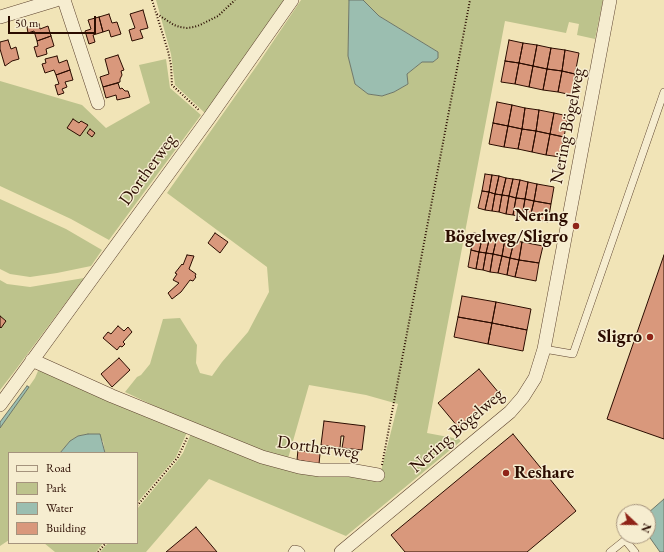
<!DOCTYPE html>
<html>
<head>
<meta charset="utf-8">
<style>
  body { margin:0 }
  #map { position:relative; width:664px; height:552px; overflow:hidden; background:#f1e4b7; font-family:"EB Garamond",serif }
  canvas { display:block }
  .legend { position:absolute; left:8px; top:452px; width:130px; height:92px; box-sizing:border-box; background:#f6edd0; border:1px solid #a5937d; margin:0; padding:5px 7px; list-style:none; font-size:12px; color:#2b0c00 }
  .legend li { display:flex; align-items:center; gap:8px; height:20px }
  .legend b { width:20px; border:1px solid #a5937d }
  .north { position:absolute; left:616px; top:504px; width:40px; height:40px; box-sizing:border-box; background:#f6edd0; border:1px solid #a5937d; border-radius:50%; rotate:112deg; font-size:11px; font-weight:700; line-height:16px; text-align:center; color:#2b0c00 }
  .north::after { content:''; display:block; margin:auto; width:14px; height:18px; background:#8f2418; clip-path:polygon(50% 0,100% 100%,50% 72%,0 100%) }
  .scale { position:absolute; left:8px; top:16px; width:88px; height:18px; box-sizing:border-box; border:2px solid #2b0c00; border-top:0; padding-left:5px; font-size:12px; line-height:14px; white-space:nowrap; color:#2b0c00; -webkit-text-stroke:3px #f6edd0; paint-order:stroke }
</style>
</head>
<body>
<div id="map">
<canvas width="664" height="552"></canvas>
<ul class="legend">
<li><b style="height:5px;background:#f6edd0"></b>Road</li>
<li><b style="height:11px;background:#bdc38c"></b>Park</li>
<li><b style="height:11px;background:#9bbeb0"></b>Water</li>
<li><b style="height:11px;background:#d9987c"></b>Building</li>
</ul>
<div class="north">N</div>
<div class="scale">50 m</div>
</div>
<script>
const c = document.querySelector('canvas').getContext('2d');
c.lineJoin = 'round';
function fill(path, color) { c.fillStyle = color; c.fill(path, 'evenodd'); }
const shape = rows => new Path2D(rows.map(r => 'M' + r).join(''));
function stroke(path, color, width, dash) { c.strokeStyle = color; c.lineWidth = width; c.lineCap = dash ? 'butt' : 'round'; c.setLineDash(dash || []); c.stroke(path); }
function drawText(font, color, halo, rows, align = 'center') {
  c.font = font + ' "EB Garamond",serif'; c.lineWidth = 3; c.setLineDash([]); c.textBaseline = 'middle'; c.strokeStyle = halo; c.fillStyle = color; for (const [text, x, y, turn = 0] of rows) {
    c.save(); c.translate(x, y); c.rotate((+turn || 0) * Math.PI / 180); c.textAlign = isNaN(turn) ? turn : align; if (halo) c.strokeText(text, 0, 0); c.fillText(text, 0, 0); c.restore();
  }
}
fill(shape([
  [156,0,287,0,206,114,175,85,171,54],
  [301,0,349,0,348,56,355,84,368,94,382,96,394,92,408,84,407,74,422,62,433,62,438,58,438,52,379,16,363,0,603,0,595,39,577,35,579,24,569,22,566,33,505,21,427,433,459,439,461,441,346,536,209,479,146,552,100,552,108,543,137,543,137,509,178,460,183,453,192,431,257,458,299,469,312,471,349,472,374,478,379,476,381,471,398,404,366,395,309,385,287,462,267,456,230,442,125,392,137,377,141,375,150,364,163,319,180,318,197,345,196,363,200,373,212,376,222,362,248,332,269,292,267,267,167,193,258,64],
  [166,59,170,88,201,115,109,240,71,219,0,186,0,81,82,105,106,128,150,103,139,65],
  [0,199,66,229,102,250,91,266,57,273,30,277,10,274,0,269],
  [84,278,14,372,0,390,0,280,7,284,30,287],
  [38,371,47,371,188,430,176,457,137,503,137,453,105,453,103,441,88,434,78,436,70,441,60,453,9,453,9,540,0,546,0,428,35,378],
  [44,543,103,543,96,552,55,552]
]), '#bdc38c');
const water = shape([
  [349,0,363,0,379,16,438,52,438,58,433,62,422,62,407,74,408,84,394,92,382,96,368,94,355,84,348,56,349,0],
  [27,386,29,387,0,428,0,422,27,386],
  [88,434,100,434,105,453,60,453,70,441,78,436,88,434],
  [664,499,664,552,660,552,648,535,648,513,664,499]
]);
fill(water, '#9bbeb0');
stroke(water, '#6e776a', 1);
const building = shape([
  [143,10,148,28,140,30,143,38,132,41,129,30,135,28,130,14,143,10],
  [109,14,112,23,117,22,121,34,111,37,109,30,103,32,99,17,109,14],
  [99,17,103,32,93,35,95,42,89,44,85,31,91,29,88,20,99,17],
  [39,24,40,29,48,26,51,36,37,41,34,31,28,33,27,27,39,24],
  [51,36,54,46,46,49,47,54,37,57,34,47,38,46,37,41,51,36],
  [8,40,11,49,16,47,19,59,12,61,5,66,0,49,0,42,8,40],
  [509,40,523,43,519,63,505,61,509,40],
  [523,43,537,45,533,66,519,63,523,43],
  [537,45,551,48,547,69,533,66,537,45],
  [551,48,565,50,562,71,547,69,551,48],
  [565,50,579,53,575,74,562,71,565,50],
  [118,55,124,70,121,71,122,75,120,79,120,82,103,87,100,77,109,74,105,59,118,55],
  [57,56,59,63,67,60,70,70,56,75,54,70,45,73,42,64,46,63,45,59,57,56],
  [505,61,519,63,515,84,501,82,505,61],
  [519,63,533,66,529,87,515,84,519,63],
  [533,66,547,69,543,90,529,87,533,66],
  [547,69,562,71,558,92,543,90,547,69],
  [70,70,73,80,65,82,67,87,62,89,64,93,58,95,55,85,59,84,56,75,70,70],
  [562,71,575,74,572,95,558,92,562,71],
  [118,83,120,89,122,88,125,91,128,91,130,97,117,100,116,95,106,98,103,87,118,83],
  [497,102,512,105,508,126,493,123,497,102],
  [512,105,525,108,522,129,508,126,512,105],
  [525,108,539,110,536,131,522,129,525,108],
  [539,110,554,113,550,134,536,131,539,110],
  [554,113,568,116,564,137,550,134,554,113],
  [73,119,79,123,81,121,88,125,80,136,67,128,73,119],
  [493,123,508,126,504,147,489,144,493,123],
  [508,126,522,129,518,149,504,147,508,126],
  [90,129,95,133,92,137,87,133,90,129],
  [522,129,536,131,532,152,518,149,522,129],
  [536,131,550,134,546,155,532,152,536,131],
  [550,134,564,137,560,157,546,155,550,134],
  [485,174,492,175,489,192,482,191,485,174],
  [492,175,499,176,495,194,489,192,492,175],
  [499,176,506,178,502,195,495,194,499,176],
  [506,178,513,179,509,196,502,195,506,178],
  [513,179,520,180,516,198,509,196,513,179],
  [520,180,528,182,525,199,516,198,520,180],
  [528,182,537,184,534,201,525,199,528,182],
  [537,184,554,187,551,204,534,201,537,184],
  [482,191,489,192,485,210,478,208,482,191],
  [489,192,495,194,492,211,485,210,489,192],
  [495,194,502,195,499,212,492,211,495,194],
  [502,195,509,196,506,214,499,212,502,195],
  [509,196,516,198,513,215,506,214,509,196],
  [516,198,525,199,522,217,513,215,516,198],
  [525,199,534,201,530,218,522,217,525,199],
  [534,201,551,204,548,222,530,218,534,201],
  [215,233,228,242,220,253,208,243,215,233],
  [474,233,483,235,479,252,471,250,474,233],
  [483,235,490,236,486,253,479,252,483,235],
  [490,236,497,237,493,254,486,253,490,236],
  [497,237,505,239,502,256,493,254,497,237],
  [505,239,514,241,510,258,502,256,505,239],
  [514,241,522,242,519,260,510,258,514,241],
  [522,242,543,246,539,263,519,260,522,242],
  [471,250,479,252,476,269,468,267,471,250],
  [479,252,486,253,483,270,476,269,479,252],
  [486,253,493,254,490,272,483,270,486,253],
  [493,254,502,256,498,273,490,272,493,254],
  [187,255,194,256,189,269,196,274,195,276,196,277,193,281,190,280,181,292,172,299,168,293,179,283,173,280,177,274,175,273,182,264,183,265,187,255],
  [664,255,664,439,607,419,664,255],
  [502,256,510,258,507,275,498,273,502,256],
  [510,258,519,260,515,277,507,275,510,258],
  [519,260,539,263,536,281,515,277,519,260],
  [462,296,496,302,492,323,458,317,462,296],
  [496,302,531,309,527,330,492,323,496,302],
  [0,316,6,321,1,328,0,327,0,316],
  [458,317,492,323,488,344,454,337,458,317],
  [492,323,527,330,523,351,488,344,492,323],
  [118,326,124,331,128,327,132,332,123,342,125,344,122,347,120,346,117,350,103,338,108,332,111,334,118,326],
  [119,358,130,370,112,387,101,374,119,358],
  [479,369,499,393,458,427,438,403,479,369],
  [324,421,365,426,362,450,342,448,344,436,341,436,340,448,321,445,324,421],
  [513,434,576,511,527,552,405,552,391,535,513,434],
  [298,450,320,454,319,464,297,460,298,450],
  [196,527,217,552,166,552,196,527]
]);
fill(building, '#d9987c');
stroke(building, '#2b0c00', 1);
const service = shape([
  [544,349,573,354,664,92],
  [292,552,294,549,299,550,301,552],
  [610,552,625,540,635,552]
]);
const minor = shape([
  [64,0,98,103],
  [0,17,56,0],
  [32,360,112,396,262,457,299,467,320,470,350,470,378,475],
  [0,405,209,118,292,0],
  [341,552,510,412,523,397,535,378,544,349,610,0]
]);
stroke(service, '#5c422e', 8);
stroke(minor, '#5c422e', 14);
stroke(shape([
  [152,0,168,51,171,65,172,85,200,111],
  [157,14,174,25,180,27,187,28,194,27,200,25,218,16,235,0],
  [382,465,470,0],
  [137,506,178,457,187,438],
  [98,552,106,543]
]), '#2b0c00', 2, [1, 2]);
stroke(service, '#f6edd0', 7);
stroke(minor, '#f6edd0', 13);
for (const [x, y, r, color] of [
  [576,226,4,"#8f2418"],
  [650,337,4,"#8f2418"],
  [506,473,4,"#8f2418"]
]) { const dot = new Path2D(); dot.arc(x, y, r, 0, 2 * Math.PI); c.fillStyle = color; c.fill(dot); stroke(dot, '#f6edd0', 1.5); }
drawText('18px', '#2b0c00', '#f6edd0', [
  ["Nering Bögelweg",568,126,-79],
  ["Dortherweg",148,170,-54],
  ["Nering Bögelweg",457,431,-41],
  ["Dortherweg",318,448,8]
]);
drawText('bold 18px', '#2b0c00', '#f6edd0', [
  ["Nering",568,216],
  ["Bögelweg/Sligro",568,237],
  ["Sligro",642,337],
  ["Reshare",514,473,"left"]
], 'right');
</script>
</body>
</html>
